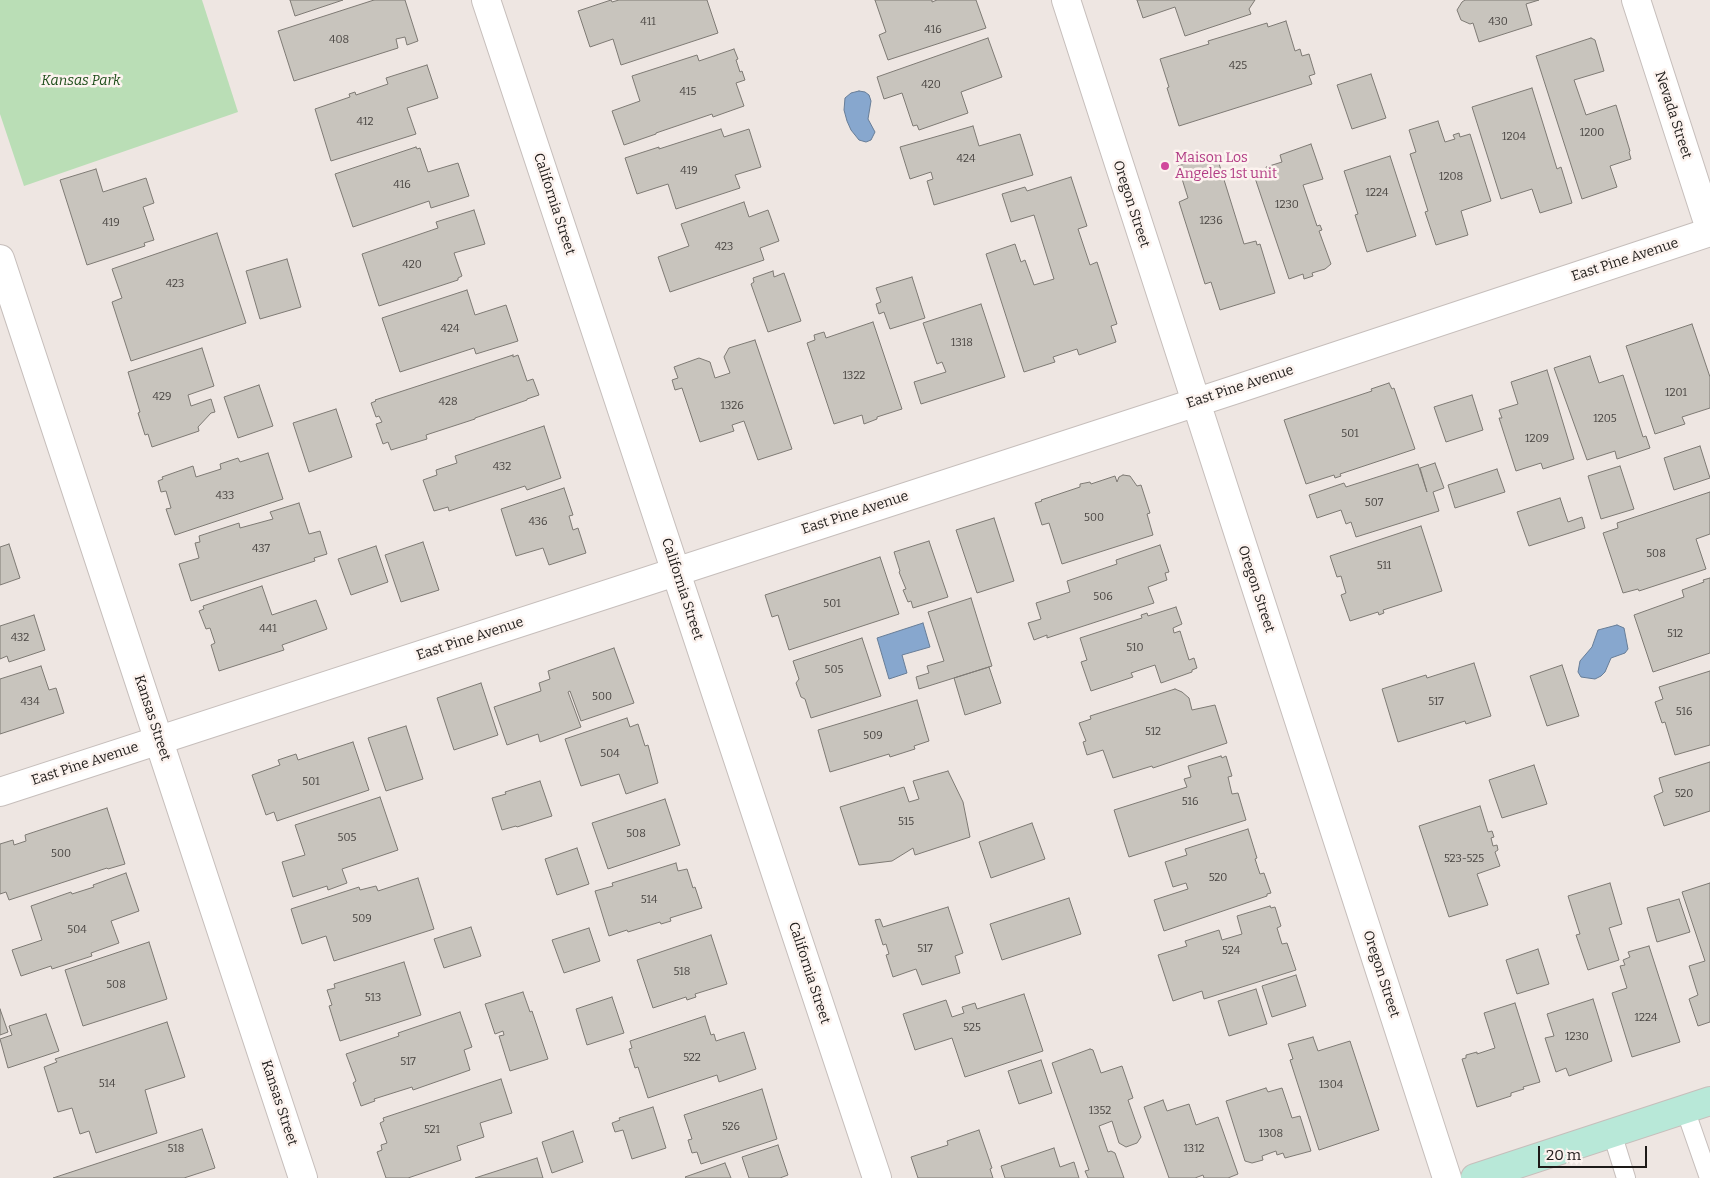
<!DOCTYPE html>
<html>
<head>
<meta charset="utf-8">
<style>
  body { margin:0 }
  #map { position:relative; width:1710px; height:1178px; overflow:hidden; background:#eee6e2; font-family:Bitter,serif }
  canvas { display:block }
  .scale { position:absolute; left:1538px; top:1146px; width:109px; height:22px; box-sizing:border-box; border:2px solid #1d1a18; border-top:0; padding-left:6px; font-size:15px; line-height:18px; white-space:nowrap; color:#1d1a18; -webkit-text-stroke:4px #fcf3ef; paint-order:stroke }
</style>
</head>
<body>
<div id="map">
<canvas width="1710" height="1178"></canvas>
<div class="scale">20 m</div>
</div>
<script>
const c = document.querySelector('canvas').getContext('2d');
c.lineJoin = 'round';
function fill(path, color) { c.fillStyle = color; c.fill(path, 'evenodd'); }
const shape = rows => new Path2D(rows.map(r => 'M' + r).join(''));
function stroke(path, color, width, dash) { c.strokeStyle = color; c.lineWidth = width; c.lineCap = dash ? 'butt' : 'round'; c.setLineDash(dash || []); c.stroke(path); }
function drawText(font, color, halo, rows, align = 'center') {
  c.font = font + ' Bitter,serif'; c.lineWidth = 5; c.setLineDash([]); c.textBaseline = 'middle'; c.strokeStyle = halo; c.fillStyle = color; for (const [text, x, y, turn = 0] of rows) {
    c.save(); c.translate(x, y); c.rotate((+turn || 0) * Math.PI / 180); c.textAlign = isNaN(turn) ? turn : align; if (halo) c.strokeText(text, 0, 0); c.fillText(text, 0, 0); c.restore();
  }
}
fill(shape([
  [0,0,202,0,238,112,24,186,0,114]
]), '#badeb6');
const water = shape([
  [859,91,865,92,869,95,871,101,868,119,875,132,871,140,866,142,859,140,851,130,847,121,844,110,845,98,851,93,859,91],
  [923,623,930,647,902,655,907,673,889,679,877,638,923,623],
  [1617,625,1624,628,1628,649,1625,653,1611,658,1605,672,1601,676,1595,679,1581,677,1578,672,1580,661,1592,647,1598,630,1617,625]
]);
fill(water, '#87a7ce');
stroke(water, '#677d97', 1);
const building = shape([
  [290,0,343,0,295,16,290,0],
  [374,0,405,0,418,41,407,45,405,37,396,39,398,48,294,81,278,31,374,0],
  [611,0,612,2,619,0,707,0,718,33,621,65,613,39,590,47,578,11,611,0],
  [875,0,932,0,932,2,937,0,976,0,986,28,888,60,879,35,886,32,875,0],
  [1137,0,1255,0,1249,9,1251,14,1185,36,1175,7,1143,18,1137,0],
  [1465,0,1539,0,1526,4,1532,25,1479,42,1473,23,1470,24,1461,20,1457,10,1462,2,1465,0],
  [1286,21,1295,51,1300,49,1302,56,1309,54,1315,74,1309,76,1312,84,1179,126,1167,88,1169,87,1160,59,1209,44,1208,41,1267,23,1268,27,1286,21],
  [988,38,1002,77,961,92,968,113,919,130,917,125,913,126,902,93,884,99,877,77,988,38],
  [1591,38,1595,40,1604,71,1574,80,1586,115,1616,105,1630,151,1629,152,1631,159,1610,166,1617,187,1582,199,1536,56,1591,38],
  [734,49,738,59,736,60,740,72,742,71,745,80,736,83,744,106,713,117,712,114,656,133,656,134,624,145,612,111,640,101,632,76,697,55,699,61,734,49],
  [427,65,438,98,407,108,416,134,331,161,315,109,350,97,349,94,355,92,356,95,388,84,386,78,427,65],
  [1371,74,1386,118,1352,129,1337,85,1371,74],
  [1532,88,1557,169,1561,167,1572,203,1540,213,1532,189,1501,199,1472,107,1532,88],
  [1438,121,1445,142,1455,139,1453,135,1459,133,1460,137,1470,134,1491,201,1461,211,1468,235,1436,245,1425,212,1428,211,1410,154,1416,152,1409,130,1438,121],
  [973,126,979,146,1020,134,1033,175,934,205,927,181,933,179,931,172,910,179,900,147,973,126],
  [721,129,724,137,749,129,761,167,735,175,740,188,676,209,668,184,637,194,625,158,659,147,659,149,721,129],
  [1311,144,1323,179,1303,185,1317,226,1320,225,1322,230,1319,231,1331,264,1325,269,1312,273,1313,276,1304,279,1303,274,1289,279,1254,175,1267,170,1266,167,1282,162,1280,155,1311,144],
  [416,147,417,149,420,148,428,172,458,163,469,196,431,208,429,201,353,227,335,174,416,147],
  [1216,154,1244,244,1256,241,1257,245,1260,244,1275,293,1220,310,1211,282,1205,284,1179,202,1188,198,1178,166,1216,154],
  [1390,156,1416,236,1367,252,1355,215,1358,214,1344,171,1390,156],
  [96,169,103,192,146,178,154,203,143,207,154,240,144,243,145,246,87,265,60,180,96,169],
  [1071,177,1087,226,1078,229,1090,265,1097,262,1117,324,1111,326,1116,342,1079,355,1077,349,1053,357,1055,362,1024,372,986,254,1015,244,1021,262,1025,260,1034,285,1054,279,1034,215,1011,222,1002,194,1025,187,1027,191,1071,177],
  [744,202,749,217,768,210,779,241,760,248,764,260,670,292,658,257,689,246,681,224,744,202],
  [474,210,485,244,454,253,462,276,458,278,458,280,379,306,362,254,438,228,436,222,474,210],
  [217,233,246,323,131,361,112,302,122,298,112,269,217,233],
  [287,259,301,307,260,319,246,271,287,259],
  [773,271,774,277,784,273,801,321,768,332,751,284,754,282,753,278,773,271],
  [912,277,925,318,890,329,884,312,879,314,876,304,881,302,876,288,912,277],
  [467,290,475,315,506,305,518,341,476,354,474,348,400,372,382,318,467,290],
  [981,304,1005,377,921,404,914,382,946,372,942,362,937,364,923,323,981,304],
  [873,322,902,409,877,417,877,419,864,424,862,415,834,424,807,343,815,340,814,335,824,332,826,338,873,322],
  [1692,324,1710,377,1710,408,1682,417,1685,424,1655,434,1626,346,1692,324],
  [755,340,792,449,758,460,744,421,732,425,734,431,700,442,682,388,675,390,672,380,678,378,674,367,699,358,710,362,715,378,730,373,724,357,729,348,755,340],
  [202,348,214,386,188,395,191,406,211,399,215,412,211,413,198,427,199,431,152,447,148,434,145,435,138,413,140,412,128,372,202,348],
  [513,355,513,357,518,355,527,381,533,379,539,395,527,399,527,400,475,418,475,419,426,435,427,439,391,450,388,442,383,444,376,424,382,422,379,416,376,417,371,403,376,401,375,400,513,355],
  [1590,356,1599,383,1623,375,1643,437,1646,436,1650,448,1617,459,1615,451,1587,460,1554,368,1590,356],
  [1547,370,1574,459,1543,469,1541,463,1516,471,1499,418,1502,418,1499,410,1518,404,1511,382,1547,370],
  [1389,383,1392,389,1394,388,1415,449,1340,474,1341,476,1335,478,1334,475,1306,484,1284,420,1372,391,1371,389,1389,383],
  [259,385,273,426,238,438,224,397,259,385],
  [1472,395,1483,430,1446,442,1434,407,1472,395],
  [336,409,352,457,309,472,293,423,336,409],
  [544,426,561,478,527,490,525,486,449,511,448,507,434,511,423,480,437,475,436,470,457,463,455,456,544,426],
  [1700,446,1710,478,1674,490,1664,458,1700,446],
  [268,453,283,499,175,535,166,509,171,508,166,491,161,492,158,481,163,479,162,477,193,466,196,477,221,469,220,464,238,458,240,462,268,453],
  [1435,463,1444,488,1433,492,1439,511,1356,537,1351,522,1346,524,1341,510,1317,518,1309,495,1344,483,1346,487,1418,464,1427,492,1420,468,1435,463],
  [1620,466,1634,509,1601,519,1588,476,1620,466],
  [1497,469,1505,492,1455,508,1448,485,1497,469],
  [1123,475,1130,476,1137,486,1141,485,1150,513,1147,514,1153,535,1062,564,1049,523,1042,525,1035,503,1042,501,1041,500,1080,487,1080,484,1090,482,1091,484,1115,476,1117,482,1119,477,1123,475],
  [564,488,573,515,569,516,573,530,578,528,586,553,549,565,543,548,516,556,501,509,564,488],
  [1710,492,1710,534,1696,539,1706,569,1639,591,1638,589,1623,593,1603,533,1618,528,1617,523,1710,492],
  [1560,498,1568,522,1582,517,1585,528,1529,546,1517,512,1560,498],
  [299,503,309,534,320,531,327,554,314,558,315,561,191,601,179,564,199,558,195,543,200,542,199,536,239,523,240,528,273,519,270,512,299,503],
  [994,518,1014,581,977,593,956,530,994,518],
  [1421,526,1442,591,1383,610,1384,613,1379,615,1378,612,1350,621,1341,595,1346,593,1341,576,1337,577,1330,556,1421,526],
  [929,541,948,597,913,608,911,601,908,602,903,590,906,589,899,572,900,571,894,552,929,541],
  [423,542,439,590,401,602,385,555,423,542],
  [9,544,20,578,0,585,0,547,9,544],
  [1160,545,1169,572,1165,573,1167,580,1148,587,1154,603,1047,638,1047,635,1034,640,1028,623,1041,619,1036,603,1070,592,1067,581,1117,564,1116,560,1160,545],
  [376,546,388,582,351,595,338,559,376,546],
  [880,557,899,614,789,650,778,615,772,617,765,595,880,557],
  [1710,578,1710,653,1653,672,1634,615,1684,597,1682,590,1704,582,1703,580,1710,578],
  [262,586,272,615,316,600,327,629,282,645,284,650,219,671,211,645,215,643,210,628,206,629,199,611,204,609,203,606,262,586],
  [971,598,992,666,919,689,916,677,929,673,927,666,944,661,928,612,971,598],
  [1176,607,1182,624,1173,628,1174,633,1180,631,1189,660,1194,658,1197,668,1192,670,1192,672,1161,683,1155,665,1131,673,1133,677,1091,691,1081,662,1087,660,1080,638,1142,618,1141,615,1147,613,1148,616,1176,607],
  [34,615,45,650,9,662,7,656,0,659,0,626,34,615],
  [862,638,881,696,811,718,805,699,801,697,796,683,799,679,793,661,862,638],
  [614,648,634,703,581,721,570,691,568,692,581,727,540,742,538,734,507,745,494,707,541,691,539,683,550,679,548,671,614,648],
  [1474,663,1491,716,1466,724,1465,721,1398,742,1382,689,1426,675,1427,678,1474,663],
  [1562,665,1579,716,1547,726,1530,676,1562,665],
  [41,666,49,690,56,688,64,713,0,734,0,679,41,666],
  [989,667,1001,703,965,715,954,678,989,667],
  [1710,671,1710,745,1675,755,1665,722,1662,723,1655,702,1663,699,1659,687,1710,671],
  [481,683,498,735,454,750,437,698,481,683],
  [1175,689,1182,692,1189,698,1192,710,1215,705,1227,743,1153,768,1152,766,1113,778,1103,750,1087,755,1083,742,1086,741,1079,723,1091,719,1090,716,1175,689],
  [917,700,929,741,914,746,915,749,890,757,889,754,830,772,818,730,917,700],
  [627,718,630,727,638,724,645,746,648,745,658,783,626,794,619,774,581,786,565,739,627,718],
  [406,726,423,779,386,791,368,738,406,726],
  [353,742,369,790,277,821,274,812,266,815,252,775,280,765,278,760,296,754,298,760,353,742],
  [1221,756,1222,758,1226,756,1232,776,1228,777,1232,794,1238,793,1246,820,1129,857,1114,810,1187,787,1184,779,1191,777,1188,766,1221,756],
  [1710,762,1710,811,1664,826,1654,796,1663,792,1659,778,1710,762],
  [1534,765,1547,804,1502,818,1489,780,1534,765],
  [948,771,963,802,970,837,915,855,913,848,892,861,859,865,840,807,904,787,909,802,919,799,913,781,948,771],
  [540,781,552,816,517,827,516,826,502,830,492,798,506,794,505,792,540,781],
  [380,797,398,850,342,869,347,883,328,890,327,886,293,897,282,862,305,855,295,825,380,797],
  [665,799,680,845,608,869,592,823,665,799],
  [1480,806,1488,832,1492,831,1494,837,1491,838,1493,846,1497,845,1498,850,1495,852,1500,866,1477,874,1488,905,1449,917,1419,826,1480,806],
  [107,808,125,864,108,869,107,868,9,900,6,892,0,894,0,844,13,840,14,845,26,841,25,835,107,808],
  [1032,823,1045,859,991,878,979,842,1032,823],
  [1248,829,1257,858,1255,859,1260,874,1264,873,1271,893,1267,894,1267,896,1164,931,1154,900,1188,889,1186,883,1173,887,1165,862,1187,855,1185,849,1248,829],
  [577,848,589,884,557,895,545,859,577,848],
  [676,863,678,871,687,869,693,888,695,887,702,908,670,918,671,921,661,924,660,922,628,932,627,930,609,936,595,891,613,886,612,883,676,863],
  [126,873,139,911,111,921,119,943,91,953,92,956,52,969,51,966,21,976,12,950,42,940,31,906,71,892,72,894,94,887,93,885,126,873],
  [418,878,434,929,334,961,326,936,302,944,291,909,359,887,360,890,376,886,378,891,418,878],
  [1610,883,1622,924,1609,928,1619,960,1588,970,1576,935,1580,934,1568,896,1610,883],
  [1710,883,1710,1022,1698,1026,1689,999,1698,995,1689,966,1705,961,1682,892,1710,883],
  [1069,898,1081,934,1002,960,990,924,1069,898],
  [1679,899,1690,932,1657,942,1647,908,1679,899],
  [1270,906,1271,908,1275,907,1281,926,1277,928,1282,944,1287,943,1296,970,1204,999,1202,991,1173,1001,1158,955,1187,946,1185,941,1219,930,1222,940,1242,934,1237,916,1270,906],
  [948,907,963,953,955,956,960,973,922,985,916,969,893,977,886,955,889,954,886,944,883,945,875,920,880,919,883,927,948,907],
  [471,927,481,956,444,968,434,939,471,927],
  [589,928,600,961,564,973,552,940,589,928],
  [711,935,727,984,695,994,696,997,687,1000,686,997,653,1008,637,960,711,935],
  [149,942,167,999,83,1026,65,970,149,942],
  [1649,946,1680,1042,1632,1057,1612,993,1627,988,1620,966,1625,965,1623,960,1630,957,1628,952,1649,946],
  [1538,949,1549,984,1517,994,1506,960,1538,949],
  [404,962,421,1015,340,1041,329,1006,332,1005,327,990,335,988,334,984,404,962],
  [1296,975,1306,1006,1272,1017,1262,986,1296,975],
  [1256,989,1267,1024,1229,1036,1218,1001,1256,989],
  [523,992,530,1012,532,1011,548,1059,510,1071,499,1036,504,1035,503,1031,495,1034,485,1004,523,992],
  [1024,994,1043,1051,965,1077,952,1038,915,1050,903,1014,946,1000,952,1017,964,1013,962,1007,975,1003,977,1009,1024,994],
  [612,997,624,1033,587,1045,576,1009,612,997],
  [1593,999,1612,1061,1569,1076,1566,1068,1556,1072,1545,1038,1554,1036,1547,1014,1593,999],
  [1515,1003,1540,1082,1523,1087,1524,1089,1511,1093,1511,1096,1477,1107,1462,1059,1466,1058,1466,1055,1477,1052,1477,1054,1495,1048,1484,1013,1515,1003],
  [0,1009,8,1032,0,1035,0,1009],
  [460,1012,472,1047,464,1050,470,1070,413,1090,412,1087,374,1099,375,1101,361,1106,353,1083,356,1081,346,1054,399,1036,398,1033,460,1012],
  [46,1014,59,1051,8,1068,0,1039,12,1035,9,1026,46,1014],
  [705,1016,711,1035,714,1034,716,1041,744,1032,756,1069,719,1082,717,1075,648,1098,638,1067,635,1068,629,1049,632,1048,630,1041,705,1016],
  [167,1022,185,1077,145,1090,157,1133,96,1153,89,1131,80,1134,72,1108,58,1112,44,1067,57,1062,55,1059,167,1022],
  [1313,1037,1318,1051,1350,1041,1379,1130,1319,1150,1290,1060,1293,1059,1288,1044,1313,1037],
  [1090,1049,1093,1050,1101,1073,1122,1066,1133,1098,1128,1100,1141,1137,1137,1143,1126,1147,1119,1143,1112,1121,1099,1126,1108,1152,1111,1151,1115,1153,1124,1178,1088,1178,1085,1171,1089,1170,1052,1063,1090,1049],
  [1041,1060,1052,1093,1019,1104,1008,1071,1041,1060],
  [501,1079,512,1113,480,1123,484,1137,457,1146,461,1160,408,1178,386,1178,377,1152,382,1150,381,1145,387,1143,380,1123,384,1121,383,1118,501,1079],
  [1266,1088,1268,1092,1282,1088,1292,1118,1300,1116,1311,1151,1285,1158,1283,1153,1277,1155,1276,1151,1262,1156,1263,1160,1252,1163,1245,1161,1226,1101,1266,1088],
  [762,1089,777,1139,701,1164,697,1152,692,1153,688,1140,692,1139,684,1115,762,1089],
  [1163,1100,1167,1111,1189,1104,1196,1125,1218,1117,1238,1174,1228,1178,1204,1178,1203,1175,1195,1178,1169,1178,1144,1107,1163,1100],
  [653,1107,666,1148,632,1159,623,1130,615,1132,612,1123,620,1120,619,1118,653,1107],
  [202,1129,215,1168,184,1178,53,1178,202,1129],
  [979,1130,992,1168,990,1169,993,1178,918,1178,911,1157,948,1145,947,1141,979,1130],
  [573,1131,583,1162,552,1173,542,1142,573,1131],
  [778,1145,788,1175,780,1178,749,1178,742,1157,778,1145],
  [1054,1148,1060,1167,1074,1162,1079,1178,1005,1178,1001,1166,1054,1148],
  [537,1158,543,1178,475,1178,537,1158],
  [725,1163,731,1178,686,1178,685,1177,725,1163]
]);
fill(building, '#c8c4bd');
stroke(building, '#7e7a74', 1);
const lane = shape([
  [1685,1109,1709,1178],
  [1612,1133,1626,1178]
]);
const street = shape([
  [486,0,877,1178],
  [1066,0,1447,1178],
  [1636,0,1710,229],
  [0,259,303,1178],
  [0,792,1234,390,1710,232]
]);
const secondary = shape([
  [1475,1178,1710,1101]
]);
stroke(lane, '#c6bebb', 20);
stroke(street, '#c6bebb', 30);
stroke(secondary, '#c6bebb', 30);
stroke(lane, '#fff', 18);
stroke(street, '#fff', 28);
stroke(secondary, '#b8e8d8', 28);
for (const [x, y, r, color] of [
  [1165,166,5,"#d1479c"]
]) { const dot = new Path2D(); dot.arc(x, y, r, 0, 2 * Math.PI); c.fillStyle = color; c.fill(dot); stroke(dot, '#fcf3ef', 2); }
drawText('11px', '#484441', null, [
  ["411",648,22],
  ["430",1498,22],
  ["416",933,30],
  ["408",339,40],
  ["425",1238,66],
  ["420",931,85],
  ["415",688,92],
  ["412",365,122],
  ["1200",1592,133],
  ["1204",1514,137],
  ["424",966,159],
  ["419",689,171],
  ["1208",1451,177],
  ["416",402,185],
  ["1224",1377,193],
  ["1230",1287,205],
  ["1236",1211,221],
  ["419",111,223],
  ["423",724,247],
  ["420",412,265],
  ["423",175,284],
  ["424",450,329],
  ["1318",962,343],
  ["1322",854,376],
  ["1201",1676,393],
  ["429",162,397],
  ["428",448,402],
  ["1326",732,406],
  ["1205",1605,419],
  ["501",1350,434],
  ["1209",1537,439],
  ["432",502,467],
  ["433",225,496],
  ["507",1374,503],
  ["500",1094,518],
  ["436",538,522],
  ["437",261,549],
  ["508",1656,554],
  ["511",1384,566],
  ["506",1103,597],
  ["501",832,604],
  ["441",268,629],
  ["512",1675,634],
  ["432",20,638],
  ["510",1135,648],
  ["505",834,670],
  ["500",602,697],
  ["434",30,702],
  ["517",1436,702],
  ["516",1684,712],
  ["512",1153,732],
  ["509",873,736],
  ["504",610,754],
  ["501",311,782],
  ["520",1684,794],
  ["516",1190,802],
  ["515",906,822],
  ["508",636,834],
  ["505",347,838],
  ["500",61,854],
  ["523-525",1464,859],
  ["520",1218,878],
  ["514",649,900],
  ["509",362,919],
  ["504",77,930],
  ["517",925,949],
  ["524",1231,951],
  ["518",682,972],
  ["508",116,985],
  ["513",373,998],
  ["1224",1646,1018],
  ["525",972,1028],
  ["1230",1577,1037],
  ["522",692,1058],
  ["517",408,1062],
  ["514",107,1084],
  ["1304",1331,1085],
  ["1352",1100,1111],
  ["526",731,1127],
  ["521",432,1130],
  ["1308",1271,1134],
  ["518",176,1149],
  ["1312",1194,1149]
]);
drawText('italic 14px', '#1e4e1a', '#fcf3ef', [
  ["Kansas Park",81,81]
]);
drawText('14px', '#1d1a18', '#fcf3ef', [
  ["Nevada Street",1673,115,72],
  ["California Street",554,204,72],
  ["Oregon Street",1131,204,72],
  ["East Pine Avenue",1625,260,-18],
  ["East Pine Avenue",1240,387,-18],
  ["East Pine Avenue",855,513,-18],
  ["California Street",682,589,72],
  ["Oregon Street",1256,589,72],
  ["East Pine Avenue",470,639,-18],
  ["Kansas Street",152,718,72],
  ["East Pine Avenue",85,764,-18],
  ["California Street",809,973,72],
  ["Oregon Street",1381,974,72],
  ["Kansas Street",279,1103,72]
]);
drawText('14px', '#b23c85', '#fcf3ef', [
  ["Maison Los",1175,158],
  ["Angeles 1st unit",1175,174]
], 'left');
</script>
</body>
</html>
